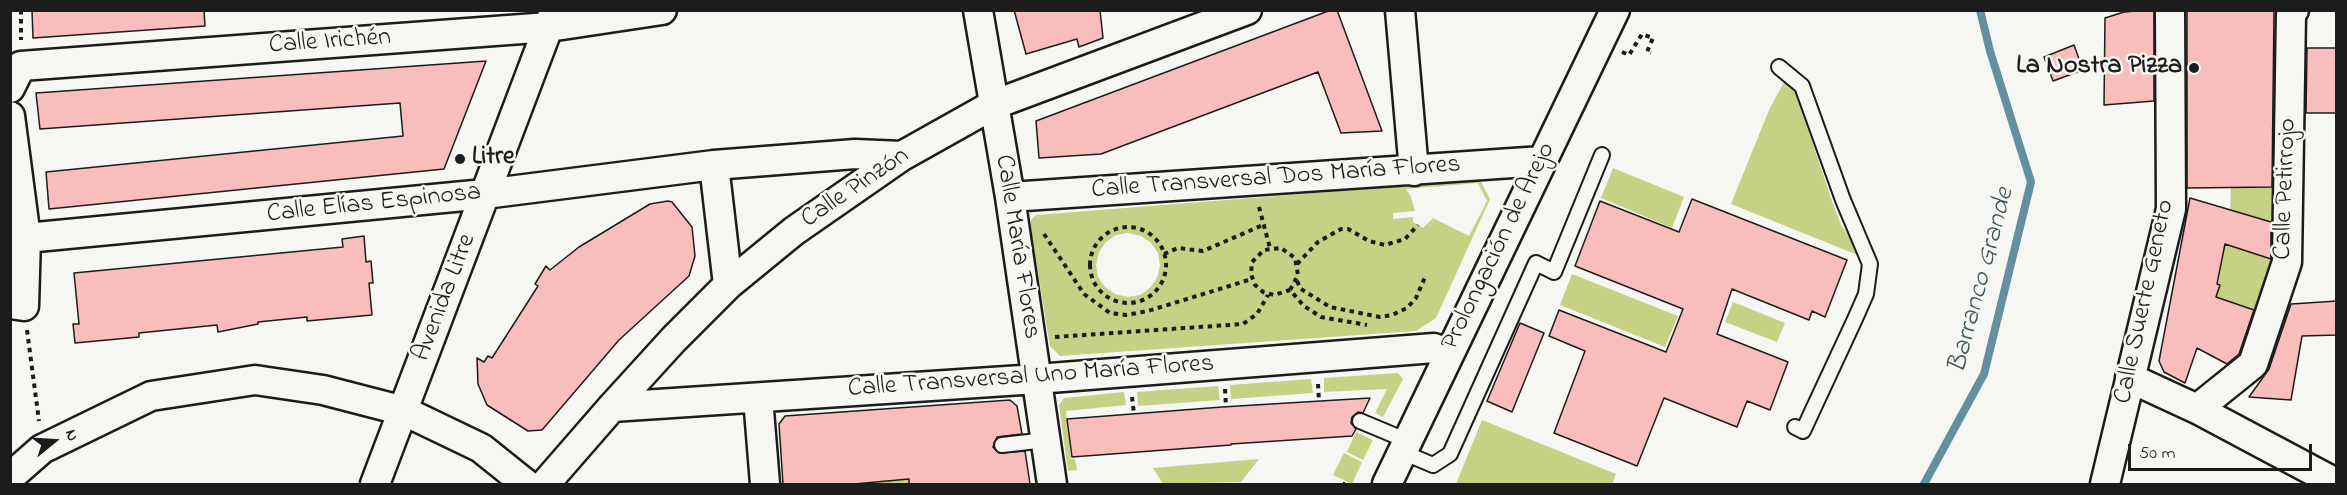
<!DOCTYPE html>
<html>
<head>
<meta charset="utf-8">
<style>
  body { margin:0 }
  #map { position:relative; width:2347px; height:495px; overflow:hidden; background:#f6f6f2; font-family:"Indie Flower",sans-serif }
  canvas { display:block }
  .frame { position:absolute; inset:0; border:12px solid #1c1c1c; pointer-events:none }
  .north { position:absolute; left:24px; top:411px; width:60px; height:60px; -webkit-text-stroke:4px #f6f6f2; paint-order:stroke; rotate:72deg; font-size:16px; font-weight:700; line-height:24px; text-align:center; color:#1c1c1c }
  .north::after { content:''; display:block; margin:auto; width:21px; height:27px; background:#1c1c1c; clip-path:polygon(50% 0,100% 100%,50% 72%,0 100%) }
  .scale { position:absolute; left:2128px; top:444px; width:184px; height:27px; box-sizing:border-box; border:3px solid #1c1c1c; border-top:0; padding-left:8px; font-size:18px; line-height:21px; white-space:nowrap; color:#1c1c1c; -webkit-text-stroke:4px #f6f6f2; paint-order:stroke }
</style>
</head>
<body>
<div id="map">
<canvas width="2347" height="495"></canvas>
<div class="frame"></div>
<div class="north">N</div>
<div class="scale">50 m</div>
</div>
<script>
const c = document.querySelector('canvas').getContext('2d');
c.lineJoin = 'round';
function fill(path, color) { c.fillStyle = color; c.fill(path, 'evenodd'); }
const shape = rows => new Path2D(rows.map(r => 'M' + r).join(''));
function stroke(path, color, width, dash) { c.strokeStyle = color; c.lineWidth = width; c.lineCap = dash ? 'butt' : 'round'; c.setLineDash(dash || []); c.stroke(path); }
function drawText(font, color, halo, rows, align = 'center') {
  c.font = font + ' "Indie Flower",sans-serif'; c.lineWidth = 5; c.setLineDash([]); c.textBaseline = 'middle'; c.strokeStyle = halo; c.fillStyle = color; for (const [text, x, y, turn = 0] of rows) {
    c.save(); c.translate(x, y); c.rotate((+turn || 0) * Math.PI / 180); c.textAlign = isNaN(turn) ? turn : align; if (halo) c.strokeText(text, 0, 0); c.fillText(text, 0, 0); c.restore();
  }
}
fill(shape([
  [1784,82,1790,84,1795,91,1832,201,1841,225,1856,245,1860,256,1731,204,1769,110],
  [1613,168,1684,197,1672,228,1601,198],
  [1480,180,1490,199,1436,318,1416,331,1060,356,1050,346,1031,230,1031,220,1036,215],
  [1478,183,1487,201,1469,236,1433,218,1423,228,1413,222,1413,217,1393,219,1393,213,1415,211,1411,197,1406,189],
  [1128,233,1141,236,1151,243,1158,253,1160,266,1157,278,1150,288,1140,295,1128,297,1115,294,1105,287,1098,277,1096,265,1099,252,1106,242,1116,235],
  [2277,186,2276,223,2230,210,2231,187],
  [2225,244,2271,259,2257,311,2216,297],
  [1572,274,1678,316,1665,347,1560,305],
  [1733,302,1785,323,1777,342,1725,322],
  [1398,373,1403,379,1383,417,1375,413,1387,389,1324,392,1324,378],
  [1311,379,1313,393,1231,399,1230,385],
  [1218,386,1220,400,1138,406,1137,392],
  [1124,392,1126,405,1066,411,1071,459,1075,459,1077,470,1068,471,1059,405,1064,398],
  [1482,420,1616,474,1612,484,1456,484],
  [1356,432,1373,440,1363,460,1347,452],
  [1344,453,1362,462,1352,484,1333,475],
  [1259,459,1241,482,1163,484,1153,468],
  [909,479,909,484,859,484]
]), '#c6d185');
stroke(shape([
  [1924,484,1984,374,2031,182,1990,51,1980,10]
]), '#63909e', 8);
const building = shape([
  [32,10,204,10,205,26,33,38,32,10],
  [1014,10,1100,10,1103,38,1079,47,1077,39,1026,54,1014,10],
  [1331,10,1337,10,1382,131,1341,133,1318,72,1101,154,1039,158,1036,121,1331,10],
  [2146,10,2154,10,2154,101,2104,105,2105,18,2124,12,2146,10],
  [2187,10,2274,10,2272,187,2187,188,2187,10],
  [2074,45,2083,70,2053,81,2044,57,2074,45],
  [2307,48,2337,48,2337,113,2306,113,2307,48],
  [486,61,444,169,49,209,46,172,403,136,400,103,40,129,36,93,486,61],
  [2190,198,2271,222,2271,259,2225,244,2217,284,2220,285,2216,297,2254,310,2239,354,2227,364,2197,348,2185,383,2164,372,2159,361,2190,198],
  [1692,199,1847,260,1825,317,1812,311,1809,320,1732,289,1717,334,1788,362,1770,410,1747,401,1737,427,1664,398,1637,466,1554,433,1585,351,1549,336,1559,310,1666,352,1683,309,1575,266,1600,201,1679,232,1692,199],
  [668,201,672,202,692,227,695,256,689,276,619,340,542,430,528,431,487,405,478,384,477,358,484,362,488,356,492,358,538,286,535,284,546,266,550,270,579,247,650,204,668,201],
  [364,236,366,262,371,261,373,283,369,283,372,315,307,321,307,317,258,322,258,324,218,332,217,325,139,333,139,337,75,343,73,324,79,324,74,273,343,247,342,239,364,236],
  [2337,301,2337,335,2302,336,2291,400,2249,397,2269,369,2291,304,2337,301],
  [1520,323,1544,333,1512,412,1487,401,1520,323],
  [1370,398,1363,413,1358,412,1352,417,1351,423,1356,429,1352,436,1231,444,1231,445,1072,457,1067,419,1222,407,1370,398],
  [1010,400,1017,406,1022,434,997,437,993,447,999,453,1025,451,1030,484,909,484,909,479,854,484,783,484,779,424,785,416,1010,400]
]);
fill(building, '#f9bdbb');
stroke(building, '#1c1c1c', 1.5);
const service = shape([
  [1779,67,1802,86,1843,200,1870,264,1866,294,1855,319,1803,431,1795,427],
  [1360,421,1408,441],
  [1002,445,1046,440],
  [1402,452,1433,465,1450,454,1536,263,1554,272,1602,155]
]);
const minor = shape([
  [978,10,1010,197,1052,484],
  [1400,10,1414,171],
  [10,88,21,66,549,27,662,10],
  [10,116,26,238,24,306,10,304],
  [714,165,728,285],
  [1010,197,1542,161],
  [26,238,485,194,714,165,855,154,902,156],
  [2130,378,2197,409,2336,483],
  [758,398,765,484],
  [612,407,1037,379,1434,348,1449,355],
  [2197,409,2253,364,2287,262,2291,14,2294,10],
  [10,477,42,449,151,396,255,380,323,390,404,411,481,448,526,484],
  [375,484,554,12],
  [545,484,612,407,674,339,728,285,794,231,902,156,993,105,1247,10],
  [1387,484,1615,10],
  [2105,484,2171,209,2170,10]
]);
stroke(service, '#1c1c1c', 18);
stroke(minor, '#1c1c1c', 33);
stroke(shape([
  [21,10,21,40],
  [1622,52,1629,55,1642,34,1653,38,1647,52,1651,53],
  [1259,207,1270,248],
  '1090 265a38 38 0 1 1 76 0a38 38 0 1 1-76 0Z',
  [1044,234,1084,294,1110,313,1126,315,1148,311,1252,279],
  [1164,254,1178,248,1203,251,1263,225],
  [1297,264,1318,242,1341,229,1348,229,1369,241,1385,245,1405,239,1418,225],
  [1297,281,1301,289,1330,307,1380,317,1392,315,1407,308,1416,298,1425,277],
  [1290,290,1298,275,1295,258,1281,248,1264,250,1252,262,1251,274,1255,285,1263,292,1274,295,1290,290,1304,306,1321,317,1367,325],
  [27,330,39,421],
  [1055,337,1243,324,1257,314,1268,295],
  [1318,384,1319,401],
  [1225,389,1226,407],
  [1132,397,1134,414],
  [1343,484,1345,484]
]), '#1c1c1c', 4, [4.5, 4.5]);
stroke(service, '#f6f6f2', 14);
stroke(minor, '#f6f6f2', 28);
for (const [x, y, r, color] of [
  [2194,68,6,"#1c1c1c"],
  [460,159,6,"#1c1c1c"]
]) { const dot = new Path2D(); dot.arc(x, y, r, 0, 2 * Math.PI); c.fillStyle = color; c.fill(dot); stroke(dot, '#f6f6f2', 2); }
drawText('26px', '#1c1c1c', '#f6f6f2', [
  ["Calle Irichén",330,43,-4],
  ["Calle Transversal Dos María Flores",1276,179,-4],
  ["Calle Pinzón",856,189,-34],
  ["Calle Petirrojo",2287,189,-88],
  ["Calle Elías Espinosa",374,205,-6],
  ["Calle María Flores",1016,247,81],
  ["Prolongación de Arejo",1500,247,-64],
  ["Avenida Litre",446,298,-69],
  ["Calle Suerte Geneto",2146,302,-78],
  ["Calle Transversal Uno María Flores",1031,378,-4]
]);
drawText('bold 26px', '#1c1c1c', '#f6f6f2', [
  ["La Nostra Pizza",2182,68],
  ["Litre",472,159,"left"]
], 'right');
drawText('italic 27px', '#40565d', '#f6f6f2', [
  ["Barranco Grande",1983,281,-75]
]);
</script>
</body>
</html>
